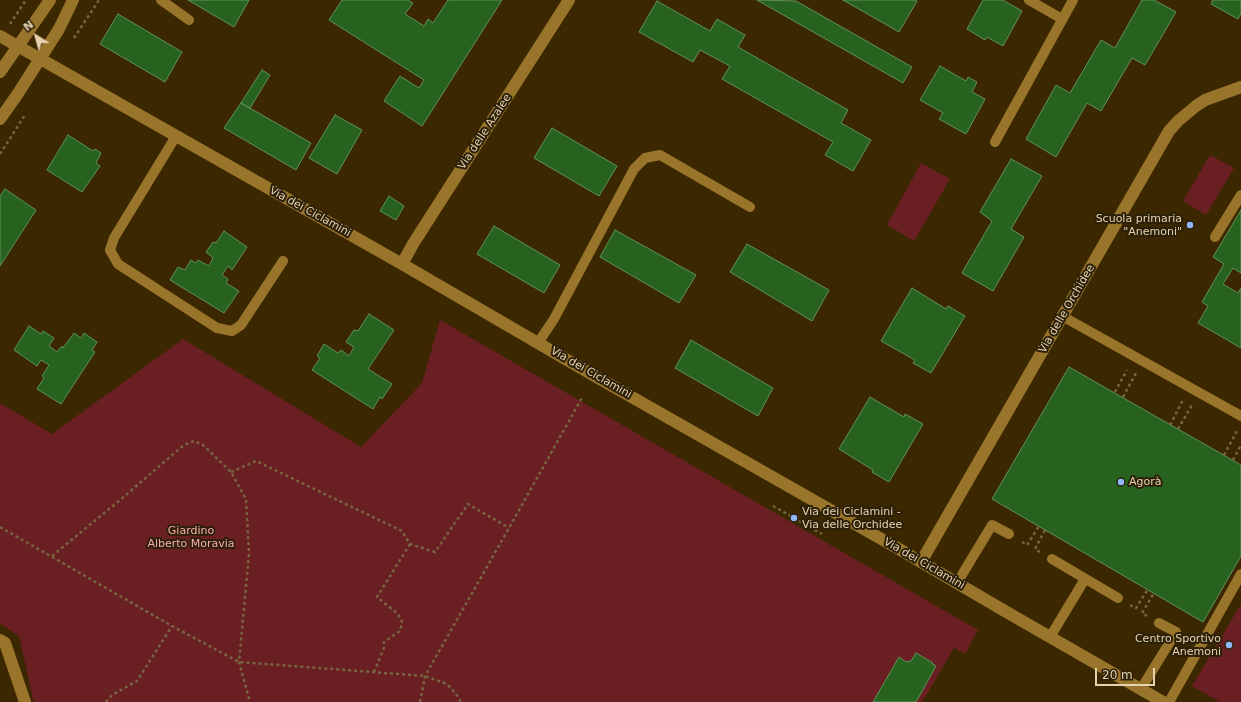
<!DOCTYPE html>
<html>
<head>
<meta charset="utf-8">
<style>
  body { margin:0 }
  #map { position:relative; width:1241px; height:702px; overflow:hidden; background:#3b2800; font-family:"DejaVu Sans",sans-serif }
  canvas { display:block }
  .north { position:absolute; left:16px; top:16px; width:40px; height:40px; -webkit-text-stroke:3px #2c2009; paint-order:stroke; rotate:323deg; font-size:11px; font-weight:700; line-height:16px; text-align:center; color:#e6d2b0 }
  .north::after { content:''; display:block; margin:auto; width:14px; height:18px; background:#e6d2b0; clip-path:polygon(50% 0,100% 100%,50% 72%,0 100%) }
  .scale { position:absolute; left:1095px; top:668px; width:60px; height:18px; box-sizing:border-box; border:2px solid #e6d2b0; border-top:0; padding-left:5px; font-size:12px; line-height:14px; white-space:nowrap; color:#e6d2b0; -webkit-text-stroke:3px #2c2009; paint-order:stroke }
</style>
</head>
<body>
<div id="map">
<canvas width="1241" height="702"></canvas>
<div class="north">N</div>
<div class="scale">20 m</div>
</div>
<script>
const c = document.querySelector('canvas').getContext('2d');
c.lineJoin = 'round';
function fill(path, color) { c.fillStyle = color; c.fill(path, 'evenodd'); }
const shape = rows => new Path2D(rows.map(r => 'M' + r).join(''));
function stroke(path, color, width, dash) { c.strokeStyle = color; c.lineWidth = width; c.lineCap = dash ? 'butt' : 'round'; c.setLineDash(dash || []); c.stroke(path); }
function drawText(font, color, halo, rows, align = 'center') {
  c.font = font + ' "DejaVu Sans",sans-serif'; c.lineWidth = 4; c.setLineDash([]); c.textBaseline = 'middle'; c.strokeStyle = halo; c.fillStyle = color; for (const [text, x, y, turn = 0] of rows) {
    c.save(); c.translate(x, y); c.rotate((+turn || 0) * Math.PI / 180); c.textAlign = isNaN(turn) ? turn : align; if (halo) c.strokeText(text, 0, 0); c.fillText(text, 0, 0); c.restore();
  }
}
fill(shape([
  [1210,155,1234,168,1206,215,1183,201],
  [921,163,950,179,914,241,887,225],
  [440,320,978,630,965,654,954,648,922,702,37,702,33,700,19,636,0,624,0,403,52,434,183,339,361,447,422,383],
  [1241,604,1241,702,1220,702,1192,686]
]), '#6a1f23');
const building = shape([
  [188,0,249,0,234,27,188,0],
  [342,0,408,0,413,3,405,14,424,26,428,19,433,23,448,0,502,0,422,126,384,101,400,76,419,88,424,80,329,20,342,0],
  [757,0,796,1,912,67,903,83,757,0],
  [843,0,915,0,917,1,899,32,843,0],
  [983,0,1003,0,1022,11,1003,46,987,37,985,40,967,29,983,0],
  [1142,0,1154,0,1176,12,1145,65,1132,58,1101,111,1087,103,1056,157,1026,139,1056,85,1070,93,1101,40,1115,48,1142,0],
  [1213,0,1241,0,1241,13,1238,19,1211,4,1213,0],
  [657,1,710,31,717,19,745,35,738,47,848,110,841,123,871,140,853,171,825,155,833,142,722,79,730,66,700,50,693,62,639,32,657,1],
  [118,14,182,52,165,82,100,44,118,14],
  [940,66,966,81,968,77,977,82,972,92,985,99,966,134,939,119,943,113,920,100,940,66],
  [262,70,270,75,250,108,241,103,262,70],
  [241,103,311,143,296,170,224,128,241,103],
  [335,115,362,130,337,174,309,158,335,115],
  [552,128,617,166,599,196,534,158,552,128],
  [68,135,93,151,95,149,101,153,96,163,100,166,82,192,47,170,68,135],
  [1011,159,1042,176,1011,229,1024,237,993,291,962,273,992,221,980,212,1011,159],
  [5,189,36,210,0,266,0,196,5,189],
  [389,196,404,206,396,220,380,211,389,196],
  [1241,210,1241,273,1233,268,1223,284,1238,293,1241,288,1241,348,1198,323,1208,306,1202,302,1224,264,1213,257,1241,210],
  [494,226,560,265,544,293,477,254,494,226],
  [615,230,696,275,679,303,600,257,615,230],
  [224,231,247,247,232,270,228,266,222,275,228,279,226,283,239,291,224,313,170,280,178,267,185,270,191,260,196,263,198,260,209,266,213,258,206,252,213,242,216,243,224,231],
  [747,244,829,290,812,321,730,272,747,244],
  [912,288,946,309,948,306,965,316,931,373,913,363,915,360,881,341,912,288],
  [369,314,394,330,368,369,392,384,382,399,380,397,373,409,312,370,320,358,317,356,324,344,338,353,341,350,349,356,354,347,346,342,354,330,358,331,369,314],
  [29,326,41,334,43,331,54,338,49,346,57,352,62,346,63,348,74,333,81,338,84,333,97,342,92,350,95,352,61,404,37,389,44,378,42,376,49,365,41,360,37,366,14,350,29,326],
  [691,340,773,388,758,416,675,368,691,340],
  [1069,367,1241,465,1241,556,1203,622,992,499,1069,367],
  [870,397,904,417,905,414,923,424,889,482,872,472,873,470,839,449,870,397],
  [916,653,933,663,932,664,936,666,916,702,873,702,899,657,906,662,911,661,916,653]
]);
fill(building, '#27621e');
stroke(building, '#609258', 1);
stroke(shape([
  [10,24,26,0],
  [74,38,99,0],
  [0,154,25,115],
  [1115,392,1127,370],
  [1123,397,1136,373],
  [1170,425,1183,400],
  [1178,429,1192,405],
  [1224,455,1237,431],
  [1233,460,1241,445],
  [231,472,256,461,402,531,410,544,435,552,468,504,509,528],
  [773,506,822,534],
  [0,527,172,626,239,662,425,676,447,684,456,694,461,702],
  [1022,542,1027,545,1039,526],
  [1040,552,1035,549,1045,530],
  [52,556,120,500,184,445,194,441,203,445,231,472,246,499,249,554,239,662,250,702],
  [1130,605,1136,608,1148,589],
  [1147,616,1142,613,1154,593],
  [374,672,384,648,384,642,400,631,402,622,398,614,377,597,410,544],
  [106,702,112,695,137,681,172,626],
  [420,702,425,676,509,528,583,396]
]), '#78653f', 2.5, [3, 3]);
stroke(shape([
  [161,0,189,20],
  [1029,0,1062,19],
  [176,136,114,238,110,250,118,264,217,328,232,331,241,325,283,261],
  [995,142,1073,0],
  [1215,237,1241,195],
  [1062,316,1241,416],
  [538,343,554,319,634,169,645,158,660,155,750,207],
  [1052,559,1118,598],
  [957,583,992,525,1009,534],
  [1050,637,1085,579],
  [1141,689,1176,632,1159,623],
  [1169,702,1241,574]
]), '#99742b', 10);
stroke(shape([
  [0,36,402,264,593,375,899,549,1003,610,1163,702],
  [402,264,413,244,569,0],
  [921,562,1169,131,1178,121,1196,106,1205,100,1241,87],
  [0,640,5,643,25,702]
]), '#99742b', 12);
stroke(shape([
  [0,72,50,0],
  [0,119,17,95,59,29,73,0]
]), '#99742b', 12);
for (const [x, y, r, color] of [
  [1190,225,4,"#90b8fd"],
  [1121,482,4,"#90b8fd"],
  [794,518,4,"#90b8fd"],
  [1229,645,4,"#90b8fd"]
]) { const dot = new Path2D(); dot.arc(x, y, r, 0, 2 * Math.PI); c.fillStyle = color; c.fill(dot); stroke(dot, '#2c2009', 1.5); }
drawText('11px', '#e6d2b0', '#2c2009', [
  ["Via delle Azalee",485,132,-57],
  ["Via dei Ciclamini",310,212,29],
  ["Via delle Orchidee",1067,309,-60],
  ["Via dei Ciclamini",591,373,30],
  ["Via dei Ciclamini",924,564,30]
]);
drawText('11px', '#e6d2b0', '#2c2009', [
  ["Scuola primaria",1182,219],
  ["\"Anemoni\"",1182,232],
  ["Agorà",1129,482,"left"],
  ["Via dei Ciclamini -",802,512,"left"],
  ["Via delle Orchidee",802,525,"left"],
  ["Centro Sportivo",1221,639],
  ["Anemoni",1221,652]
], 'right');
drawText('11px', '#f7acaa', '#2c2009', [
  ["Giardino",191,531],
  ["Alberto Moravia",191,544]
]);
</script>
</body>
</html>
